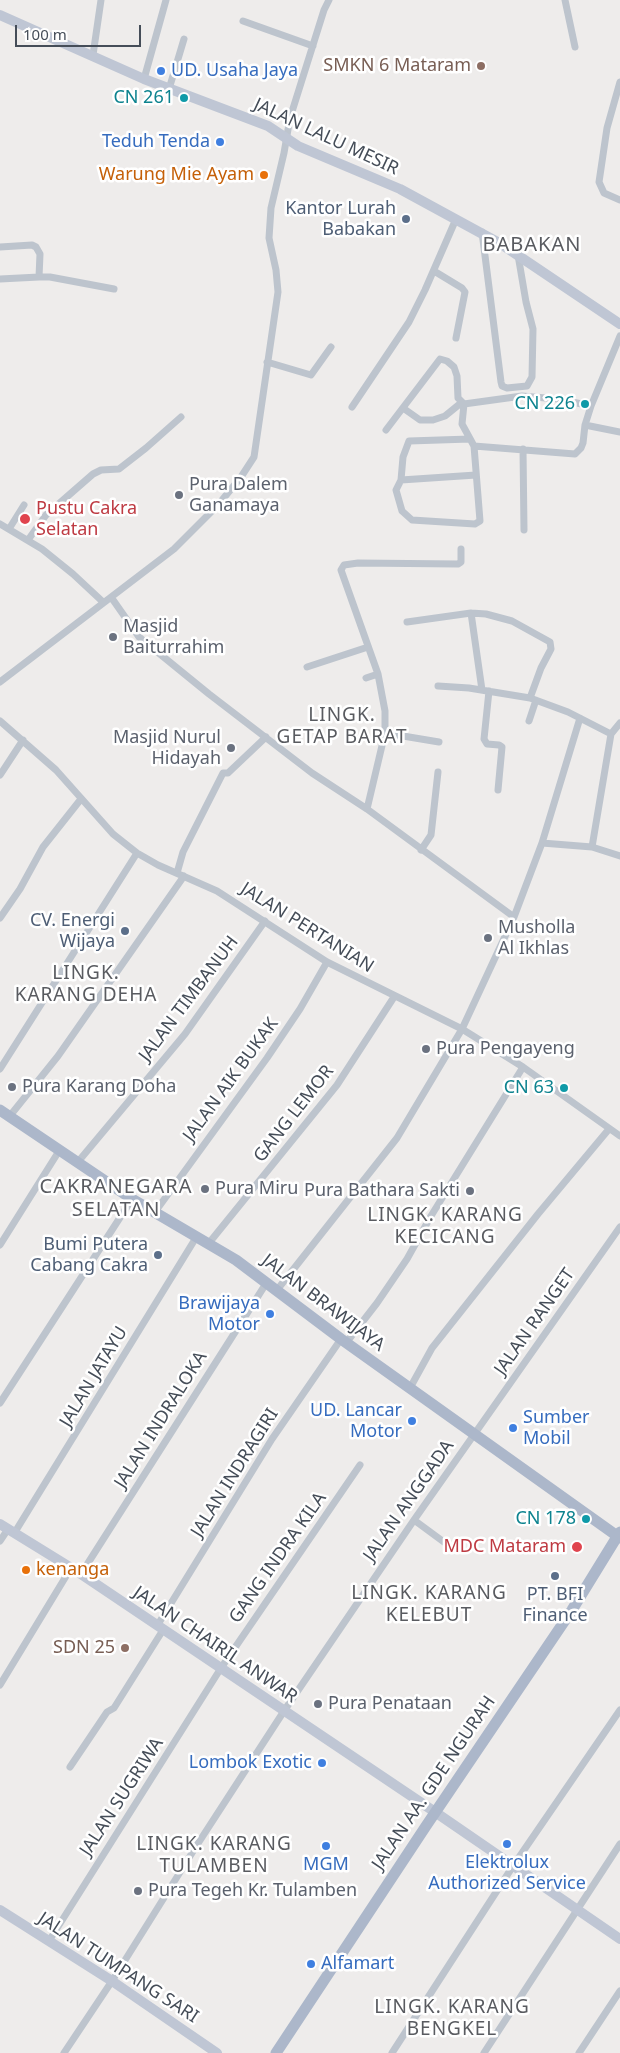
<!DOCTYPE html>
<html>
<head>
<meta charset="utf-8">
<style>
  body { margin:0 }
  #map { position:relative; width:620px; height:2053px; overflow:hidden; background:#eeeceb; font-family:"Noto Sans",sans-serif }
  canvas { display:block }
  .scale { position:absolute; left:15px; top:25px; width:126px; height:22px; box-sizing:border-box; border:2px solid #454d58; border-top:0; padding-left:6px; font-size:15px; line-height:18px; white-space:nowrap; color:#454d58; -webkit-text-stroke:4px #fff; paint-order:stroke }
</style>
</head>
<body>
<div id="map">
<canvas width="620" height="2053"></canvas>
<div class="scale">100 m</div>
</div>
<script>
const c = document.querySelector('canvas').getContext('2d');
c.lineJoin = 'round';
const shape = rows => new Path2D(rows.map(r => 'M' + r).join(''));
function stroke(path, color, width, dash) { c.strokeStyle = color; c.lineWidth = width; c.lineCap = dash ? 'butt' : 'round'; c.setLineDash(dash || []); c.stroke(path); }
function drawText(font, color, halo, rows, align = 'center') {
  c.font = font + ' "Noto Sans",sans-serif'; c.lineWidth = 5; c.setLineDash([]); c.textBaseline = 'middle'; c.strokeStyle = halo; c.fillStyle = color; for (const [text, x, y, turn = 0] of rows) {
    c.save(); c.translate(x, y); c.rotate((+turn || 0) * Math.PI / 180); c.textAlign = isNaN(turn) ? turn : align; if (halo) c.strokeText(text, 0, 0); c.fillText(text, 0, 0); c.restore();
  }
}
stroke(shape([
  [565,0,575,47],
  [243,21,313,46],
  [93,55,101,0],
  [144,79,166,0],
  [620,82,607,128,599,182,604,193,620,200],
  [169,89,184,39],
  [482,232,501,382,502,386,507,388,527,386,532,377,533,329,526,302,518,255],
  [0,247,32,245,36,247,40,254,39,277,0,279],
  [434,271,462,288,465,292,456,338],
  [39,277,50,277,114,289],
  [267,362,311,375,331,347],
  [464,404,462,424,474,446,480,521,475,524,412,520,402,511,396,490,401,480,476,475],
  [591,406,585,425,620,432],
  [352,407,409,322,425,290,456,219],
  [403,408,420,420,433,420,445,416,461,403],
  [386,430,440,359,447,361,454,367,457,376,458,398,464,404,522,396,558,399,591,406,620,336],
  [474,446,575,454,581,448,583,443,585,425],
  [523,449,524,530],
  [401,480,403,457,409,441,470,439],
  [0,524,42,549,73,574,103,602],
  [9,529,24,505],
  [28,540,46,515,93,474,101,470,119,469,146,448,181,417],
  [111,597,139,637,209,694,312,773,367,809,514,917],
  [471,613,486,614,512,621,550,642,551,649,541,668,530,698],
  [407,622,471,613,482,690],
  [307,667,368,647],
  [366,678,378,674],
  [0,682,174,549,218,505,241,477,254,457,278,292,276,270,269,238,271,208,284,153,290,118,324,10,329,0],
  [438,686,469,688,530,698,568,712,611,734],
  [489,691,484,739,487,744,499,745,502,747,498,790],
  [0,721,56,770,113,834,137,853,158,865,217,891,327,962,462,1029,523,1067,620,1136],
  [529,721,536,700],
  [385,733,439,742],
  [611,734,620,723],
  [0,775,23,740],
  [367,809,385,733,385,711,378,674,341,570,344,565,358,563,458,564,461,562,461,549],
  [542,843,580,718],
  [592,847,620,856],
  [421,850,431,835,438,772],
  [177,873,183,852,223,773,228,773,266,737],
  [0,918,20,889,43,847,81,799],
  [0,1069,137,853],
  [9,1117,58,1056,184,876],
  [77,1163,185,1034,265,921],
  [155,1212,267,1058,300,1009,327,962],
  [209,1243,337,1085,394,997],
  [0,1245,59,1151],
  [277,1290,397,1138,462,1029,514,917,542,843,592,847,611,734],
  [346,1343,377,1303,407,1259,431,1216,523,1067],
  [410,1388,432,1348,538,1214,609,1129],
  [0,1403,132,1199],
  [414,1520,452,1548],
  [15,1532,197,1236],
  [0,1541,8,1529],
  [81,1574,267,1282],
  [157,1626,272,1439,341,1339],
  [0,1685,71,1568],
  [70,1767,107,1712,114,1708,163,1630],
  [49,1941,221,1668,360,1465],
  [64,2053,112,1981,197,1845,284,1711,414,1520,620,1227],
  [392,2053,513,1866,620,1710],
  [484,2053,620,1844],
  [579,2053,620,1991]
]), '#bdc4cd', 7);
stroke(shape([
  [0,15,144,79,268,126,298,146,400,189,501,244,620,324],
  [0,1524,81,1574,435,1812,620,1939],
  [0,1910,112,1981,217,2053]
]), '#bfc6d4', 10);
stroke(shape([
  [0,1110,132,1199,236,1260,341,1339,620,1538],
  [276,2053,426,1826,572,1610,620,1532]
]), '#acb7ca', 11);
for (const [x, y, r, color] of [
  [481,66,5,"#8d6e63"],
  [161,71,5,"#3f7fe0"],
  [184,98,5,"#0f9aa8"],
  [220,142,5,"#3f7fe0"],
  [264,175,5,"#e8710a"],
  [406,219,5,"#5c6f8a"],
  [585,404,5,"#0f9aa8"],
  [179,495,5,"#6b7280"],
  [25,519,6,"#e0444e"],
  [113,637,5,"#6b7280"],
  [231,748,5,"#6b7280"],
  [125,931,5,"#5c6f8a"],
  [488,938,5,"#6b7280"],
  [426,1049,5,"#6b7280"],
  [12,1087,5,"#6b7280"],
  [564,1088,5,"#0f9aa8"],
  [205,1189,5,"#6b7280"],
  [470,1191,5,"#6b7280"],
  [158,1255,5,"#5c6f8a"],
  [270,1314,5,"#3f7fe0"],
  [412,1421,5,"#3f7fe0"],
  [513,1428,5,"#3f7fe0"],
  [586,1519,5,"#0f9aa8"],
  [577,1547,6,"#e0444e"],
  [26,1570,5,"#e8710a"],
  [555,1576,5,"#5c6f8a"],
  [125,1648,5,"#8d6e63"],
  [318,1704,5,"#6b7280"],
  [322,1763,5,"#3f7fe0"],
  [507,1844,5,"#3f7fe0"],
  [326,1846,5,"#3f7fe0"],
  [138,1891,5,"#6b7280"],
  [311,1964,5,"#3f7fe0"]
]) { const dot = new Path2D(); dot.arc(x, y, r, 0, 2 * Math.PI); c.fillStyle = color; c.fill(dot); stroke(dot, '#fff', 2); }
drawText('18px', '#785e54', '#fff', [
  ["SMKN 6 Mataram",471,66],
  ["SDN 25",115,1648]
], 'right');
drawText('18px', '#366cbe', '#fff', [
  ["UD. Usaha Jaya",171,71,"left"],
  ["Teduh Tenda",210,142],
  ["Brawijaya",260,1304],
  ["Motor",260,1325],
  ["UD. Lancar",402,1411],
  ["Motor",402,1432],
  ["Sumber",523,1418,"left"],
  ["Mobil",523,1439,"left"],
  ["Lombok Exotic",312,1763],
  ["Elektrolux",507,1863,"center"],
  ["Authorized Service",507,1884,"center"],
  ["MGM",326,1865,"center"],
  ["Alfamart",321,1964,"left"]
], 'right');
drawText('18px', '#0d838f', '#fff', [
  ["CN 261",174,98],
  ["CN 226",575,404],
  ["CN 63",554,1088],
  ["CN 178",576,1519]
], 'right');
drawText('18px', '#454d58', '#fff', [
  ["JALAN LALU MESIR",326,137,25],
  ["JALAN PERTANIAN",307,928,32],
  ["JALAN TIMBANUH",189,999,-53],
  ["JALAN AIK BUKAK",231,1080,-54],
  ["GANG LEMOR",294,1114,-52],
  ["JALAN BRAWIJAYA",323,1303,37],
  ["JALAN RANGET",535,1322,-55],
  ["JALAN JATAYU",94,1377,-59],
  ["JALAN INDRALOKA",161,1420,-58],
  ["JALAN INDRAGIRI",235,1473,-58],
  ["JALAN ANGGADA",409,1501,-55],
  ["GANG INDRA KILA",278,1558,-55],
  ["JALAN CHAIRIL ANWAR",215,1645,34],
  ["JALAN AA. GDE NGURAH",434,1783,-56],
  ["JALAN SUGRIWA",122,1797,-57],
  ["JALAN TUMPANG SARI",118,1968,33]
]);
drawText('18px', '#c56008', '#fff', [
  ["Warung Mie Ayam",254,175],
  ["kenanga",36,1570,"left"]
], 'right');
drawText('18px', '#4e5e75', '#fff', [
  ["Kantor Lurah",396,209],
  ["Babakan",396,230],
  ["CV. Energi",115,921],
  ["Wijaya",115,942],
  ["Bumi Putera",148,1245],
  ["Cabang Cakra",148,1266],
  ["PT. BFI",555,1595,"center"],
  ["Finance",555,1616,"center"]
], 'right');
drawText('18px', '#5b616d', '#fff', [
  ["Pura Dalem",189,485],
  ["Ganamaya",189,506],
  ["Masjid",123,627],
  ["Baiturrahim",123,648],
  ["Masjid Nurul",221,738,"right"],
  ["Hidayah",221,759,"right"],
  ["Musholla",498,928],
  ["Al Ikhlas",498,949],
  ["Pura Pengayeng",436,1049],
  ["Pura Karang Doha",22,1087],
  ["Pura Miru",215,1189],
  ["Pura Bathara Sakti",460,1191,"right"],
  ["Pura Penataan",328,1704],
  ["Pura Tegeh Kr. Tulamben",148,1891]
], 'left');
drawText('18px', '#be3a42', '#fff', [
  ["Pustu Cakra",36,509],
  ["Selatan",36,530],
  ["MDC Mataram",566,1547,"right"]
], 'left');
c.letterSpacing = '1px';
drawText('19px', '#595b60', '#fff', [
  ["LINGK.",342,716],
  ["GETAP BARAT",342,738],
  ["LINGK.",86,974],
  ["KARANG DEHA",86,996],
  ["LINGK. KARANG",445,1216],
  ["KECICANG",445,1238],
  ["LINGK. KARANG",429,1594],
  ["KELEBUT",429,1616],
  ["LINGK. KARANG",214,1845],
  ["TULAMBEN",214,1867],
  ["LINGK. KARANG",452,2008],
  ["BENGKEL",452,2030]
]);
c.letterSpacing = '0px';
c.letterSpacing = '1px';
drawText('20px', '#595b60', '#fff', [
  ["BABAKAN",532,245],
  ["CAKRANEGARA",116,1187],
  ["SELATAN",116,1210]
]);
c.letterSpacing = '0px';
</script>
</body>
</html>
